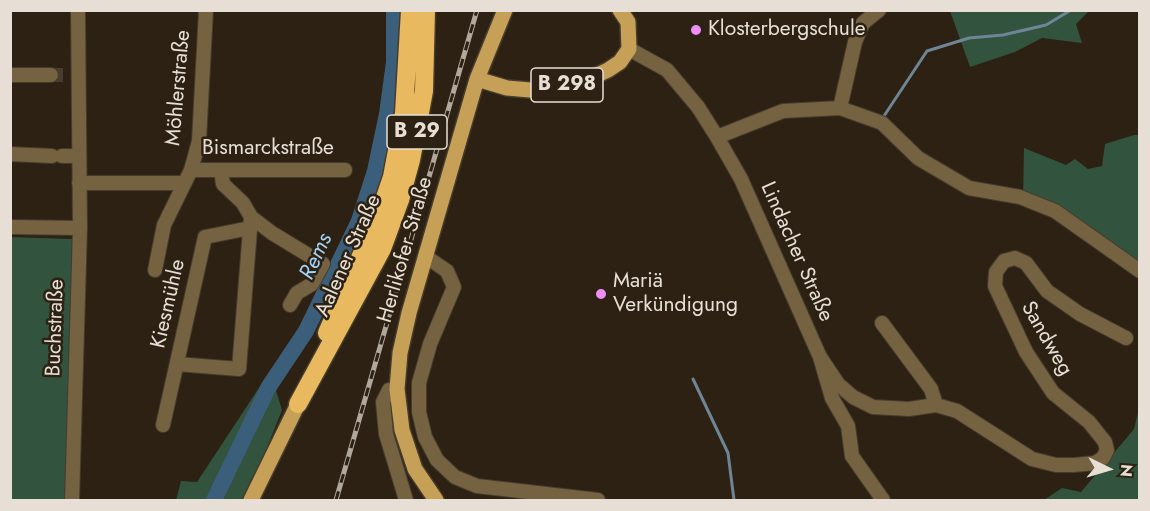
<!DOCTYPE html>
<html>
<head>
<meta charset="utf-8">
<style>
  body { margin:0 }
  #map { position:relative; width:1150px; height:511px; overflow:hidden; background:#2c2112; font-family:Jost,sans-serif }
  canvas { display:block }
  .frame { position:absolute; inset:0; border:12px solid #e7dfd6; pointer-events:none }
  .north { position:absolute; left:1078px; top:439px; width:60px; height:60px; -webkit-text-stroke:4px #2c2112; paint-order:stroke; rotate:95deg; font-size:16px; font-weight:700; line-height:24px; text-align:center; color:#e7dfd6 }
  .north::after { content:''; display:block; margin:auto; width:21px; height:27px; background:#e7dfd6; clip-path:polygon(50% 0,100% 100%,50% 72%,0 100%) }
</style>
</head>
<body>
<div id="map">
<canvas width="1150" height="511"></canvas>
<div class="frame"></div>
<div class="north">N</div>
</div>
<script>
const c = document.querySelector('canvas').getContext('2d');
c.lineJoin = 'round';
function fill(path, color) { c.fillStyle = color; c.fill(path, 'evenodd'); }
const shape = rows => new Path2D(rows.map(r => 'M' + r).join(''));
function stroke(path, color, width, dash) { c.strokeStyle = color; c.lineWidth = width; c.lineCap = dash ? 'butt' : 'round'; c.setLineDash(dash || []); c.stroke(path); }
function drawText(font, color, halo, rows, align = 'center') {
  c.font = font + ' Jost,sans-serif'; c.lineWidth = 5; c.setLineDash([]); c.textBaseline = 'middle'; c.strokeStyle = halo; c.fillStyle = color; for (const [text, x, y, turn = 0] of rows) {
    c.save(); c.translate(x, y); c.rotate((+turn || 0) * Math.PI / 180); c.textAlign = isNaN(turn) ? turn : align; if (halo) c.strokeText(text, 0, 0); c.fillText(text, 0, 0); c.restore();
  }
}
fill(shape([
  [950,11,950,10,1089,11,1076,24,1082,43,1042,38,1015,52,970,67],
  [1134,135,1139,135,1139,271,1023,198,1024,148,1066,165,1075,159,1088,169,1102,166,1105,144],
  [11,237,72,239,65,500,11,500],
  [270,371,282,410,246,500,176,500,181,481,197,482],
  [1139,409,1139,500,1044,500,1062,488,1081,492,1134,429]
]), '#32533d');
stroke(shape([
  [882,119,927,51,969,38,1003,35,1046,25,1071,10],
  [693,379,728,453,734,500]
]), '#6f8596', 3);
stroke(shape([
  [214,500,268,388,306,331,359,221,375,171,387,114,394,62,394,10]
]), '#3b5f7b', 16);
stroke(shape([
  [51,75,63,75]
]), '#483e2f', 14, [14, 7]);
const minor = shape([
  [629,49,667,70,698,107,717,137,741,179,820,357,832,398,848,426,852,456,883,500],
  [10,75,51,75],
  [840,108,855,42,863,23,879,10],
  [717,137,783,111,840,108,882,123,918,158,969,188,1020,197,1055,211,1140,271],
  [10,154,52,156],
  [62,156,79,156],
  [191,170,345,170],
  [221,170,223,184,243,203,251,217,272,233,323,264,312,284,297,293,290,305],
  [79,183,184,183],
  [10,227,80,228],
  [425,256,447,271,454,287,430,344,419,383,419,412,425,437,437,460,455,477,477,486,598,500],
  [155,270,164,225,191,170,199,141,206,10],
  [882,323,931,389,936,405],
  [820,357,838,384,853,397,873,407,909,409,936,405,957,411,1032,459,1056,465,1074,465,1095,463,1103,458,1107,450,1105,442,1089,422,1053,393,1026,352,995,286,996,272,1004,261,1015,258,1026,263,1047,291,1080,314,1126,338],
  [177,364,239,369,251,217],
  [397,389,389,390,383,402,386,434,406,500],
  [163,425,205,237,250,228],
  [72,500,80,228,78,10]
]);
const major = shape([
  [477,79,507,88,542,91,591,78,608,70,620,62,629,49,628,22,620,10],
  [251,500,298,404],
  [436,500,415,469,402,430,397,389,400,353,409,313,477,79,505,10]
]);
const highway = shape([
  [327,333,379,215,392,177,404,113,410,10],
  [298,404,382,249,400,200,411,160,424,91,426,10]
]);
stroke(minor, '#463c2d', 16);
stroke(major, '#463c2d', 18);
stroke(highway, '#463c2d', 21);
stroke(minor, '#746240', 14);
stroke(major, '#c7a057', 15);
stroke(highway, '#e8b95f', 18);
const rail = shape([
  [336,500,477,10]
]);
stroke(rail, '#b0a79d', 5);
stroke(rail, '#2c2112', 3, [9]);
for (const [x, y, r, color] of [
  [696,30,6,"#ee8cf8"],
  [601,294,6,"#ee8cf8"]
]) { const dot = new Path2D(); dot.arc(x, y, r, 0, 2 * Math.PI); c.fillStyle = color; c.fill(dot); stroke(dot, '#2c2112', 2); }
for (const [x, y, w] of [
  [567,85,72],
  [417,132,60]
]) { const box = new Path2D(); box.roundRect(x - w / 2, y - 17, w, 34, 4.5); c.fillStyle = '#2c2112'; c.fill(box); stroke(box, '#e7dfd6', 1.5); }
drawText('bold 20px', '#e7dfd6', null, [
  ["B 298",567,85],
  ["B 29",417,132]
]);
drawText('21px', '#e7dfd6', '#2c2112', [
  ["Klosterbergschule",708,30],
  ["Mariä",613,282],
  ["Verkündigung",613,306]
], 'left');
drawText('21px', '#e7dfd6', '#2c2112', [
  ["Möhlerstraße",179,88,-85],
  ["Bismarckstraße",268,149],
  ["Herlikofer Straße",406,250,-74],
  ["Lindacher Straße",796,252,66],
  ["Aalener Straße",349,256,-66],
  ["Kiesmühle",169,304,-77],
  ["Buchstraße",56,328,-88],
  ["Sandweg",1046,339,60]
]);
drawText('italic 22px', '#a4d4fa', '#2c2112', [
  ["Rems",317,257,-65]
]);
</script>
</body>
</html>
